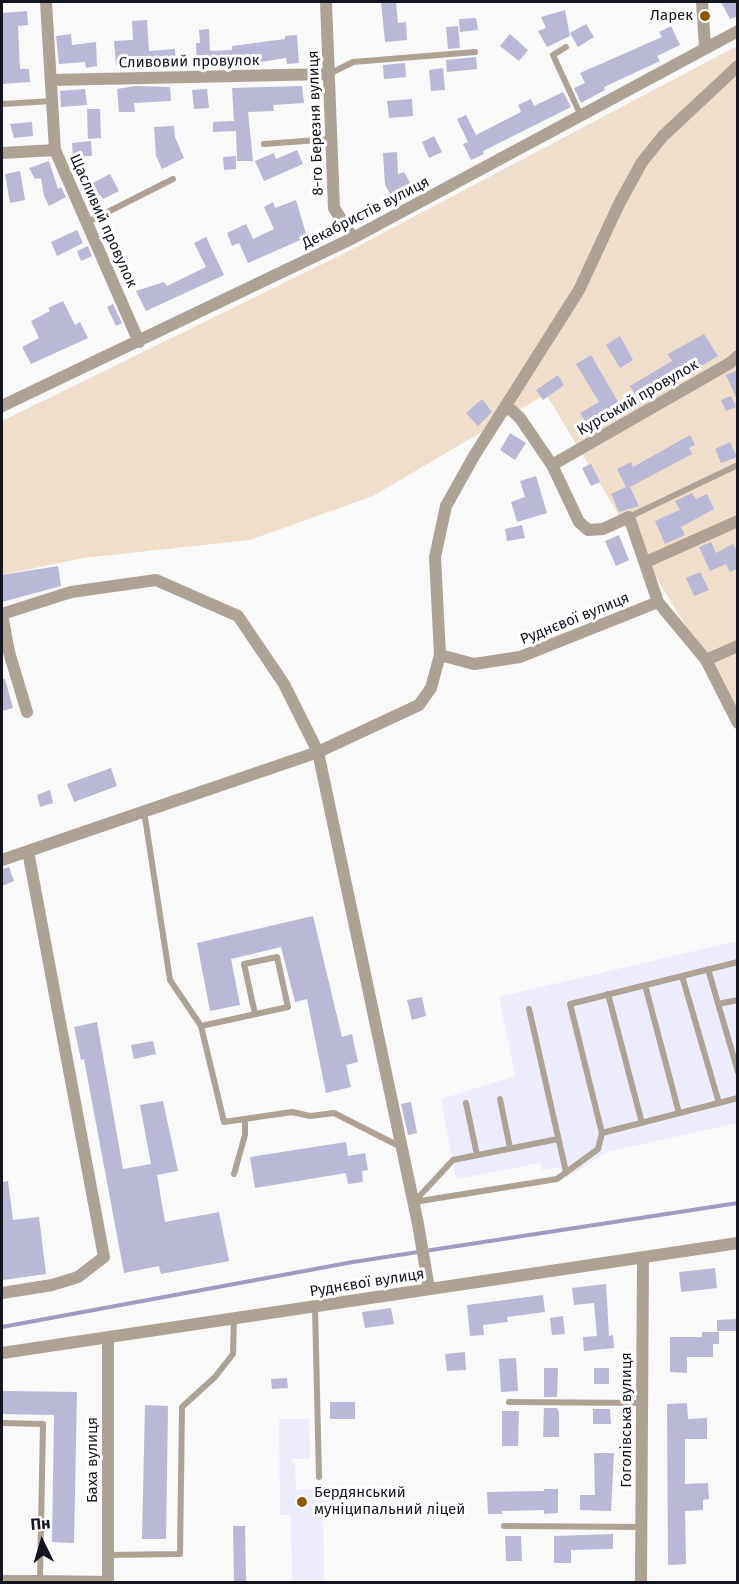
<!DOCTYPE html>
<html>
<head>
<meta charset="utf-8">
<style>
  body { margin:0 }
  #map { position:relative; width:739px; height:1584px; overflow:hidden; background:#f9f9f9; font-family:"Fira Sans",sans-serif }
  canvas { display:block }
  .frame { position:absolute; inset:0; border:3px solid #151520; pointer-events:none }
  .north { position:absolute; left:12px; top:1512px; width:60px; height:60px; -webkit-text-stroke:4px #fff; paint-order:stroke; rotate:355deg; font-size:16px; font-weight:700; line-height:24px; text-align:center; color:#151520 }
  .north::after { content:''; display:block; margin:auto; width:21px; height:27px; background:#151520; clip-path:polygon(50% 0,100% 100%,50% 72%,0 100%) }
</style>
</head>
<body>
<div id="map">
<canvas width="739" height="1584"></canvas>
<div class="frame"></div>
<div class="north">Пн</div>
</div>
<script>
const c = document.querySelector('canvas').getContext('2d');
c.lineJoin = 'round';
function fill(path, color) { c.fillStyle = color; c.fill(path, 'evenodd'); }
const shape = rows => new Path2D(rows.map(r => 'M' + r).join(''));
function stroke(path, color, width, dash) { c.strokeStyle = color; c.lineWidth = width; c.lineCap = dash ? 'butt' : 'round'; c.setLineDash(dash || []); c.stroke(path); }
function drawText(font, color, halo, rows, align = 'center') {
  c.font = font + ' "Fira Sans",sans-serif'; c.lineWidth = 6; c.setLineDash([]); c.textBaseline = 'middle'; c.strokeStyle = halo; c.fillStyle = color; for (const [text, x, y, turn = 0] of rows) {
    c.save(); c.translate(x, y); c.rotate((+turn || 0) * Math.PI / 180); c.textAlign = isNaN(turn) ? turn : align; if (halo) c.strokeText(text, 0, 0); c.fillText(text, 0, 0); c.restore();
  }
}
fill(shape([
  [737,941,737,1123,607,1152,567,1178,559,1167,542,1170,540,1163,456,1179,441,1099,515,1076,499,997],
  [279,1419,309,1419,310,1459,293,1459,292,1463,295,1463,296,1490,323,1489,324,1582,292,1582,291,1515,280,1515]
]), '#edecfc');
fill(shape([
  [737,46,737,718,706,660,546,394,373,496,250,540,83,558,2,575,2,421,347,252]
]), '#efdeca');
stroke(shape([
  [2,1327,353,1262,738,1203]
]), '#9e9dc1', 4);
fill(shape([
  [381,2,396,2,398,23,406,22,407,40,385,42],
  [721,2,738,2,738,16,730,19],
  [565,10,570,36,547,47,538,31,546,28,541,17],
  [27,11,28,25,18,26,20,69,29,69,30,82,2,84,2,13],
  [476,18,478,30,460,32,459,19],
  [147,20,149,51,175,49,176,62,149,64,150,70,134,70,134,64,116,65,114,41,133,40,132,21],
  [586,24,594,37,578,47,570,33],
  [458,26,460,48,448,49,446,27],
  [671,26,680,45,657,56,660,61,604,87,605,90,581,103,574,88,585,83,580,73,662,37,659,32],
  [209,29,210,51,232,50,232,46,285,39,285,36,297,35,299,63,287,64,286,58,242,65,197,67,196,43,200,43,199,30],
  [71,34,72,45,96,42,97,66,86,68,85,62,59,64,56,36],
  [510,34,528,50,519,61,500,46],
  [476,57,477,69,447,72,446,60],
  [405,63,406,77,384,79,383,65],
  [443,68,445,90,431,91,429,70],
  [135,86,170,87,171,101,134,103,135,112,119,112,117,89],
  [302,86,304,103,273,105,274,111,248,112,253,161,237,161,236,131,213,132,213,122,234,121,232,88],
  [85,89,87,105,61,107,60,91],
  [207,89,209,108,194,109,192,90],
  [563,92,571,107,483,151,484,154,471,160,463,144,468,142,457,119,466,115,476,135,521,112,518,105,531,99,534,106],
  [412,99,413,116,389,118,387,101],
  [87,109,100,109,101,138,88,139],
  [32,122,33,136,14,138,10,124],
  [174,126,175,137,184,158,162,169,156,156,154,127],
  [434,136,442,152,429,158,422,142],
  [91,141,92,156,73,157,72,143],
  [297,150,303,164,264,181,255,161,274,153,276,159],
  [397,152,398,174,404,172,413,188,393,199,385,185,383,153],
  [236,156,236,169,224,170,223,157],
  [49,161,58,189,61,187,66,197,49,206,44,196,41,178,35,179,29,168],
  [20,171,25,200,10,203,5,174],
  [110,174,119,191,103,199,100,195,92,199,85,187],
  [296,200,307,237,248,263,239,243,232,246,227,233,246,224,253,239,274,229,264,207,273,202,275,208],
  [77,230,83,243,57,256,51,242],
  [206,237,224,275,146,311,136,291,164,282,167,286,206,267,194,243],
  [88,246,92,256,81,261,77,251],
  [63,301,75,325,80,322,88,338,31,364,22,347,39,338,31,321,50,311,48,308],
  [113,304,122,323,116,326,107,307],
  [704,334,718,356,698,368,695,364,665,383,668,387,640,403,630,386,672,361,668,354],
  [620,336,633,360,620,368,606,345],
  [591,355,621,407,635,399,639,406,590,430,580,413,599,402,576,364],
  [738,370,738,402,726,375],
  [558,375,564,385,543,400,536,390],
  [731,396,736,407,726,411,721,400],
  [482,399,492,412,478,426,466,413],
  [510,433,526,443,515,460,500,450],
  [690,435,695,445,689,448,692,454,630,487,639,506,619,512,611,494,626,487,617,469,631,462,633,467],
  [730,442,737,457,721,463,715,449],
  [591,464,600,482,591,486,582,468],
  [536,476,547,513,517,522,511,502,525,497,520,481],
  [692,493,696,499,707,494,714,509,681,527,685,535,665,544,655,521,680,510,675,501],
  [522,525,525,538,507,541,505,529],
  [619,535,629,560,616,566,605,541],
  [711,542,716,553,733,544,738,553,738,568,730,572,726,564,710,571,699,547],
  [58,566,61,586,2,602,2,575],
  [700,572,709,590,694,596,686,578],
  [2,679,5,679,13,708,2,711],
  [111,768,117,786,74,802,67,784],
  [50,790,53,803,40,807,37,795],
  [9,867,14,881,2,886,2,869],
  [313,916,342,1037,352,1034,358,1062,346,1065,351,1087,326,1093,307,999,295,1002,281,947,231,959,240,1005,210,1011,197,943],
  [422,997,426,1016,412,1020,407,1000],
  [97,1022,123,1169,151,1164,140,1105,163,1101,178,1171,157,1175,165,1222,219,1212,229,1261,161,1274,159,1266,124,1273,84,1059,81,1060,74,1027],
  [153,1041,156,1054,134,1059,131,1045],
  [411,1102,417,1133,408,1135,401,1104],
  [346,1142,348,1156,365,1153,368,1170,362,1171,363,1182,348,1184,346,1173,255,1188,250,1157],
  [8,1181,13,1220,39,1217,46,1274,3,1280,2,1182],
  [715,1268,717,1288,681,1292,679,1272],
  [606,1284,609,1336,613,1335,614,1348,584,1351,583,1337,597,1336,594,1303,574,1305,572,1288],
  [543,1295,545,1312,507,1317,508,1322,483,1325,484,1335,470,1336,467,1305],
  [391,1308,394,1324,365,1328,362,1312],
  [563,1316,565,1334,552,1335,550,1318],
  [738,1319,738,1331,717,1331,717,1320],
  [702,1332,719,1332,719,1344,713,1344,713,1357,687,1357,687,1373,670,1372,670,1337,702,1337],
  [465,1352,466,1370,447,1371,445,1354],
  [516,1358,518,1391,501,1392,499,1359],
  [544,1368,558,1368,557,1397,544,1397],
  [594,1368,609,1368,609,1384,594,1384],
  [287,1378,288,1388,272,1389,271,1379],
  [2,1391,77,1392,74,1543,52,1542,54,1415,2,1414],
  [330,1402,355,1402,355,1419,330,1419],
  [687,1403,688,1419,707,1418,707,1439,685,1439,685,1484,708,1483,709,1499,703,1500,703,1510,685,1511,686,1564,668,1565,667,1404],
  [145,1405,168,1406,166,1539,142,1539],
  [544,1408,557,1408,559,1412,559,1437,543,1437],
  [593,1409,610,1409,611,1424,593,1424],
  [502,1411,519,1411,518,1446,502,1446],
  [594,1453,614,1453,611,1511,580,1510,580,1495,595,1495],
  [544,1489,558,1489,558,1513,544,1514,544,1510,502,1511,502,1514,488,1514,487,1492,544,1491],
  [233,1526,245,1526,246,1582,234,1582],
  [613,1534,613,1549,571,1550,571,1563,554,1563,554,1536],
  [505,1536,521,1536,522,1561,506,1561]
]), '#b9b8d7');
stroke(shape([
  [566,47,553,55,581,116],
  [329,74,353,62,475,52],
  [2,104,52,101],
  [264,144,331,139],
  [88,222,173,179],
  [629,517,738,465],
  [144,811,170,980,201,1026,224,1122,292,1112,310,1116,334,1113,401,1147],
  [708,969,738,1072],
  [682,976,719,1103],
  [645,985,679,1113],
  [608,994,642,1123],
  [718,1004,738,1000],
  [529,1009,566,1172],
  [201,1026,288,1007,277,957,244,964,255,1014],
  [500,1099,510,1148],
  [466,1103,477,1155],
  [602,1133,738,1098],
  [234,1174,245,1135,245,1119],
  [414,1202,557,1179,598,1149,602,1133,570,1004,738,962],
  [414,1202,453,1160,558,1139],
  [315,1307,319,1477],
  [509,1402,642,1403],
  [2,1423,43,1424,40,1578,108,1579],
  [504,1526,641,1527],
  [108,1555,180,1554,182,1407,215,1377,233,1354,234,1318],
  [5,1578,40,1578]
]), '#aea294', 6);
stroke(shape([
  [46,2,55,150,139,342],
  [326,2,334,208,353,238],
  [702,2,705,47],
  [51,80,329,74],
  [2,153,55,150],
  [2,406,353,238,738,31],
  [508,407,520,418,552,465,579,522,588,530,603,529,629,517,658,602,706,660,738,723],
  [552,465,730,363,738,356],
  [646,562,738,521],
  [658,602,520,657,474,664,440,655,435,557,446,506,474,456,579,290,619,204,642,162,663,136,738,66],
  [706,660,738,646],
  [27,712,9,652,2,614,71,592,156,580,238,616,284,684,318,752,418,1224,429,1289],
  [2,860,318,752,419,705,431,688,440,655],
  [2,1293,52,1285,78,1277,104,1257,28,851],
  [108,1337,108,1582],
  [2,1353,738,1243],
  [641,1582,643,1257]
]), '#aea294', 12);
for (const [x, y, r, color] of [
  [705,16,6,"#8a5800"],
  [302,1502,6,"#8a5800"]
]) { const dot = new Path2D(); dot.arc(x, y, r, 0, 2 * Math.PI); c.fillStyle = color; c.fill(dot); stroke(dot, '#fff', 2); }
drawText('15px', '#151520', '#fff', [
  ["Ларек",693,16],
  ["Бердянський",314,1493,"left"],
  ["муніципальний ліцей",314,1510,"left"]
], 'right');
drawText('15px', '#151520', '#fff', [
  ["Сливовий провулок",189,62,-1],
  ["8-го Березня вулиця",316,123,-92],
  ["Декабристів вулиця",366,213,-27],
  ["Щасливий провулок",103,221,66],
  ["Курський провулок",638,398,-30],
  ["Руднєвої вулиця",575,619,-22],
  ["Руднєвої вулиця",367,1283,-9],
  ["Гоголівська вулиця",627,1420,-90],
  ["Баха вулиця",93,1460,-90]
]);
</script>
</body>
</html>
